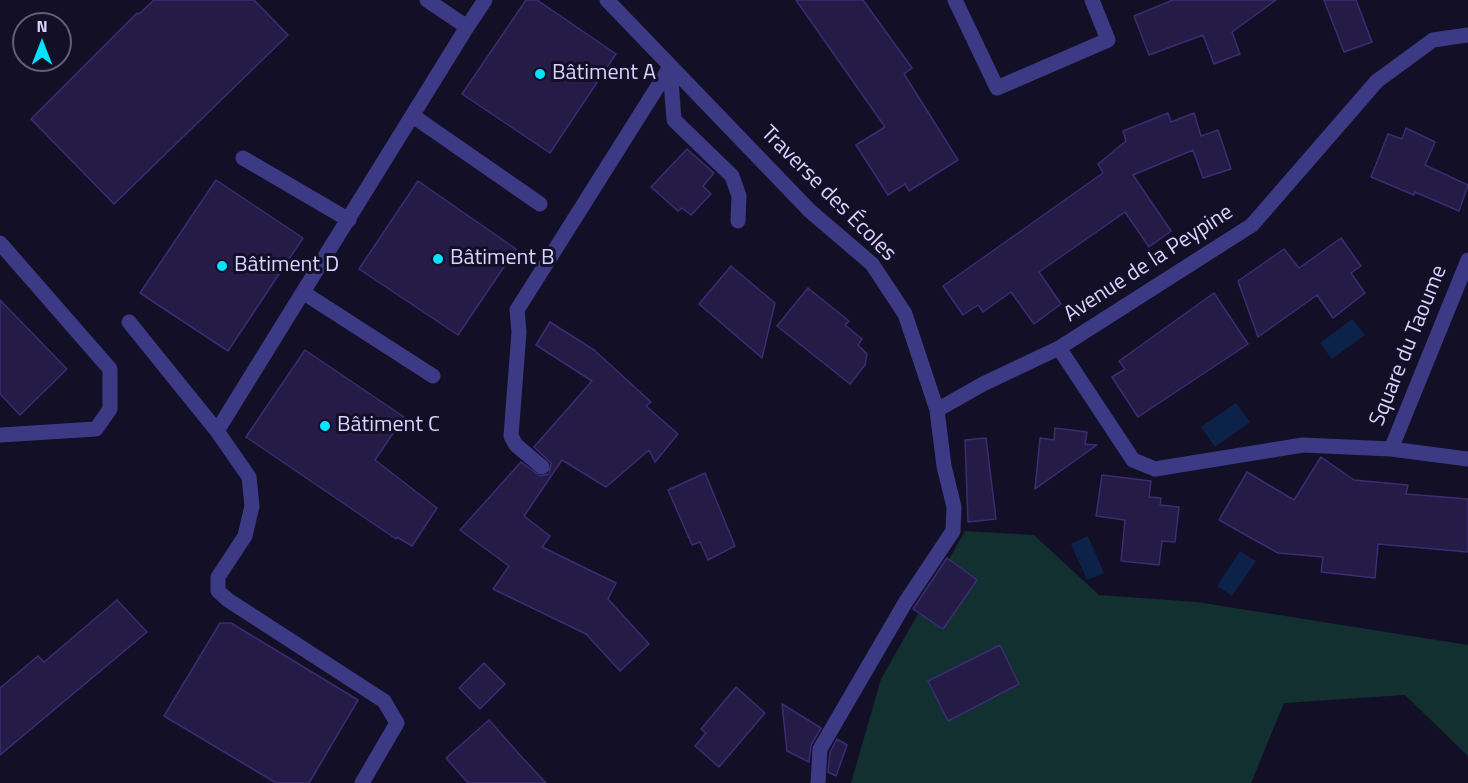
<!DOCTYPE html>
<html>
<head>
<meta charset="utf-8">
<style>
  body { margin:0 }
  #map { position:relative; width:1468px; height:783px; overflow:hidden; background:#130f26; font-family:"Titillium Web",sans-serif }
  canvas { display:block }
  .north { position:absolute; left:12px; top:12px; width:60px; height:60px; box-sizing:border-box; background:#130f26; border:2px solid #625e7d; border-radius:50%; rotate:0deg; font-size:16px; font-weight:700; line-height:24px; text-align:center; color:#d9d4ff }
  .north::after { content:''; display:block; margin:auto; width:21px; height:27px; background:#00e5ff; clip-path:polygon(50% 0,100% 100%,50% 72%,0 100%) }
</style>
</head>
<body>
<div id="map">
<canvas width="1468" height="783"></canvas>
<div class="north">N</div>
</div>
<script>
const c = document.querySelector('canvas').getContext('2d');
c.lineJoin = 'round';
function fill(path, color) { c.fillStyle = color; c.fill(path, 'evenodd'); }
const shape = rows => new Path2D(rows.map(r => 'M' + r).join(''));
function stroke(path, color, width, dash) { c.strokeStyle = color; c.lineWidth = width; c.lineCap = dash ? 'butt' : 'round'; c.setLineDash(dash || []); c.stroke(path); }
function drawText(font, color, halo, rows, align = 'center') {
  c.font = font + ' "Titillium Web",sans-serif'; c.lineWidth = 6; c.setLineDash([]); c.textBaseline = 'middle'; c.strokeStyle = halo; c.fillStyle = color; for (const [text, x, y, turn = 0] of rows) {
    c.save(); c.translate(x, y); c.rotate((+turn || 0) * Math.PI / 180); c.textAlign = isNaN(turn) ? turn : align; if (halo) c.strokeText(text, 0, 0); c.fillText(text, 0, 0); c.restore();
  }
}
fill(shape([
  [965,531,1034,535,1099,595,1197,602,1468,645,1468,756,1405,695,1284,703,1251,783,851,783,881,679]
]), '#12302f');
fill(shape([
  [1352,319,1365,335,1332,359,1320,343],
  [1236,403,1250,422,1215,447,1201,427],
  [1088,536,1104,573,1087,580,1071,544],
  [1240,551,1256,561,1232,596,1217,586]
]), '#0c2248');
const building = shape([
  [154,0,254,0,288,35,114,204,31,119,137,13,139,14,154,0],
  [526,0,537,0,616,54,550,153,462,94,526,0],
  [796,0,863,0,912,68,904,74,958,160,909,191,905,184,888,195,856,145,885,127,796,0],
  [1173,0,1276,0,1232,32,1240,54,1214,64,1203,35,1149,55,1134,16,1173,0],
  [1324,0,1356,0,1372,42,1344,52,1324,0],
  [1168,113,1171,122,1194,113,1201,136,1218,130,1231,169,1203,178,1193,150,1133,175,1171,231,1149,247,1125,212,1039,272,1061,304,1034,324,1011,292,983,312,978,305,963,315,943,286,1103,173,1098,164,1126,141,1123,131,1168,113],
  [1406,128,1435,142,1425,165,1468,185,1459,211,1415,192,1414,195,1371,177,1388,134,1402,139,1406,128],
  [687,149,714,173,703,186,711,194,691,215,682,208,678,211,651,187,687,149],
  [216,180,303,238,228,351,140,293,216,180],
  [418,181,516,249,458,335,359,269,418,181],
  [1341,238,1361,266,1351,273,1365,293,1333,318,1317,295,1258,337,1238,281,1284,249,1299,268,1341,238],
  [731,266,775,303,762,358,699,304,731,266],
  [808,288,849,321,845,325,862,339,858,345,867,354,865,365,850,384,777,326,808,288],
  [1214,293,1248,344,1138,417,1112,377,1125,369,1119,361,1214,293],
  [0,300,67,369,20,415,0,394,0,300],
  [550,322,594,350,651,402,646,406,678,434,655,462,649,450,606,487,562,460,524,516,550,536,542,547,616,583,608,599,649,644,620,671,586,634,493,589,509,566,460,530,521,462,540,476,549,474,551,463,534,447,592,381,536,345,550,322],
  [305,350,404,417,375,460,437,508,412,546,397,537,396,539,246,437,305,350],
  [1055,428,1087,432,1085,444,1097,445,1035,489,1040,438,1054,440,1055,428],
  [986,438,996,519,968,522,965,440,986,438],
  [1321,457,1354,480,1408,485,1406,494,1468,499,1468,552,1378,544,1375,578,1321,572,1323,557,1278,553,1219,520,1247,472,1294,500,1321,457],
  [705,473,735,546,708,560,700,542,692,545,668,490,705,473],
  [1102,475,1151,481,1149,497,1161,498,1160,505,1179,507,1175,542,1162,541,1159,565,1121,561,1125,520,1096,516,1102,475],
  [947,558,977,580,943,629,913,609,947,558],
  [117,600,147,632,0,755,0,688,38,656,44,662,117,600],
  [220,623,231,623,358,700,309,783,276,783,164,716,220,623],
  [1000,645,1019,684,948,721,928,681,1000,645],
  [484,663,505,684,480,709,459,688,484,663],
  [736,687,765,713,719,767,695,746,706,733,701,729,736,687],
  [782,704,821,728,811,745,809,762,787,751,782,704],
  [489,720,519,754,546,783,468,783,446,758,489,720],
  [837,739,847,745,836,776,828,772,830,752,837,739]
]);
fill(building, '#241b47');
stroke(building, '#3b2d73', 1.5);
stroke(shape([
  [607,0,810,211,872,264,905,314,937,410,944,466,954,507,953,531,905,603,820,749,818,783],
  [955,0,997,88,1108,40,1092,0],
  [467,27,485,0],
  [413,116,540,204],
  [243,158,349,220],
  [0,243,110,369,110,409,96,429,0,435],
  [304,293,433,376],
  [129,322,217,431],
  [1059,348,1133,460,1155,469,1303,445,1391,449,1468,459],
  [937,410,983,384,1059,348,1252,225,1377,81,1433,40,1468,35],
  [1391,449,1468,260],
  [542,467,516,445,511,436,519,332,517,310,670,67,674,120,732,176,739,196,738,221],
  [362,783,397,723,384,701,228,600,218,591,218,577,245,536,252,506,249,477,217,431,467,27,427,0]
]), '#3d3a85', 15);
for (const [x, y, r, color] of [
  [540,74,6,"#00e5ff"],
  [438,259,6,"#00e5ff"],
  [222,266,6,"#00e5ff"],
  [325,426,6,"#00e5ff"]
]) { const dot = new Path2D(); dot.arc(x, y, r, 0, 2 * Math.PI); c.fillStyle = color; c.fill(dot); stroke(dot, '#130f26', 2); }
drawText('22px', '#d9d4ff', '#130f26', [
  ["Bâtiment A",552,74],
  ["Bâtiment B",450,259],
  ["Bâtiment D",234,266],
  ["Bâtiment C",337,426]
], 'left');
drawText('22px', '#d9d4ff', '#130f26', [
  ["Traverse des Écoles",828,194,45],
  ["Avenue de la Peypine",1149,264,-33],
  ["Square du Taoume",1409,346,-68]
]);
</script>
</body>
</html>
